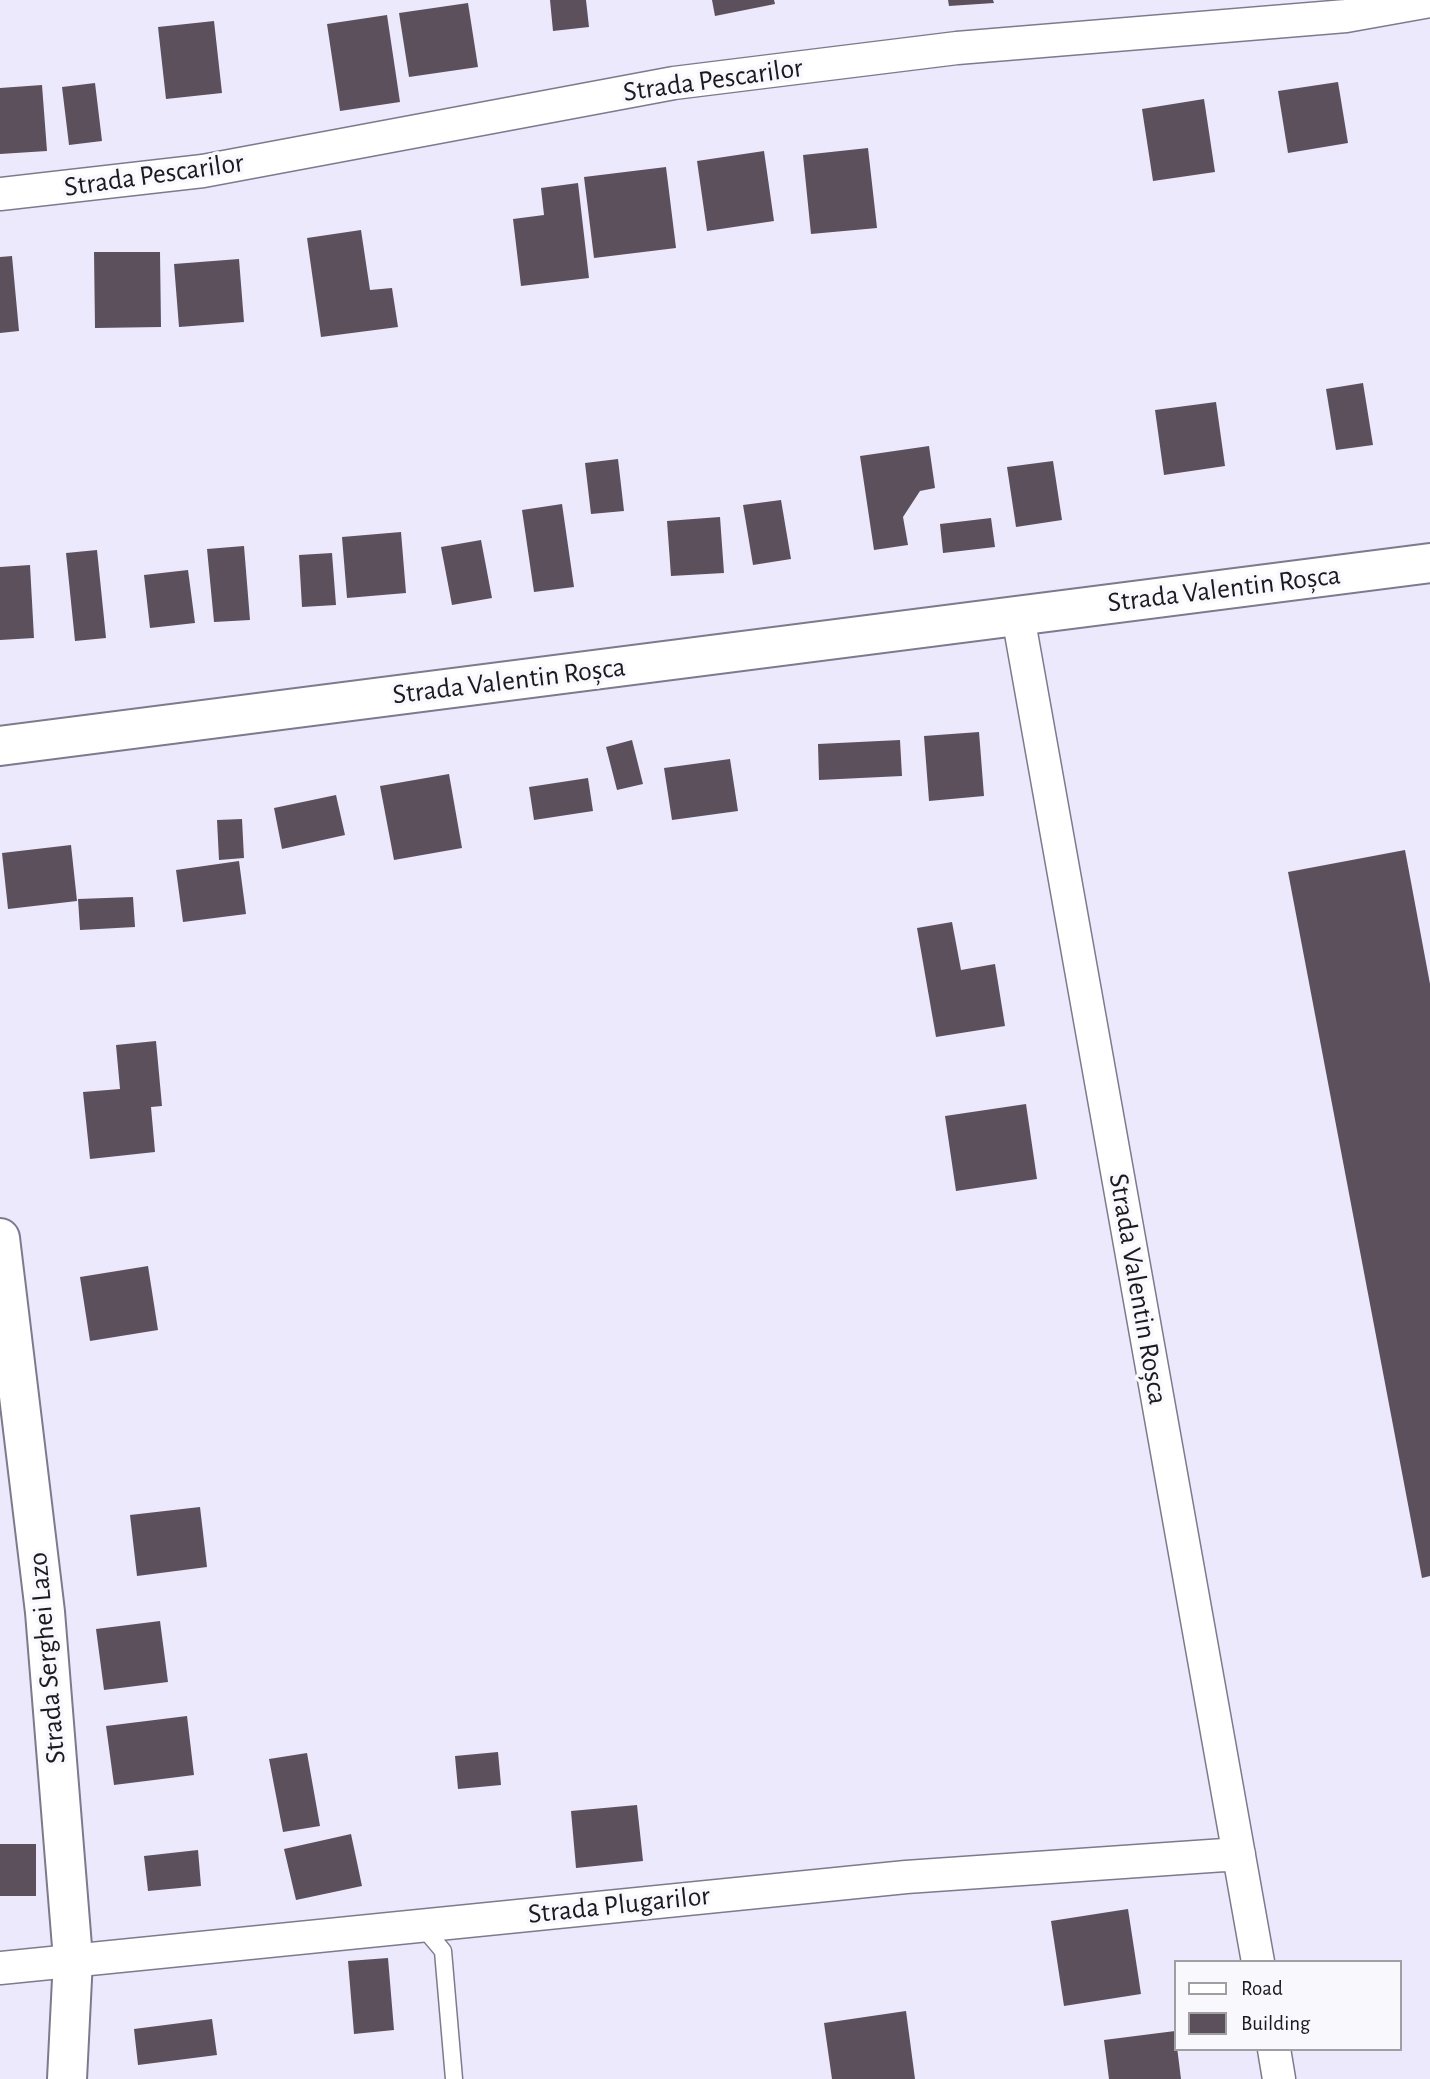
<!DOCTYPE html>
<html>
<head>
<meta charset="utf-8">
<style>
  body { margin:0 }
  #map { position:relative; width:1430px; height:2079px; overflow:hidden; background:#ece9fd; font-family:"Alegreya Sans",sans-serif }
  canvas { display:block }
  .legend { position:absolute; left:1174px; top:1960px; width:228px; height:91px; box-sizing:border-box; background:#f9f8fc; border:2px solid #a09fa4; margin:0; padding:9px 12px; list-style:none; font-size:21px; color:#1a1a20 }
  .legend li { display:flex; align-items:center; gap:14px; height:35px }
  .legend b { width:35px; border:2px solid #a09fa4 }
</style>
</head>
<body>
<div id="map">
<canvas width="1430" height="2079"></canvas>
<ul class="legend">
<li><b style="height:9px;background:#fff"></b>Road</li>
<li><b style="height:19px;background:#5d505d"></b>Building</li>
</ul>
</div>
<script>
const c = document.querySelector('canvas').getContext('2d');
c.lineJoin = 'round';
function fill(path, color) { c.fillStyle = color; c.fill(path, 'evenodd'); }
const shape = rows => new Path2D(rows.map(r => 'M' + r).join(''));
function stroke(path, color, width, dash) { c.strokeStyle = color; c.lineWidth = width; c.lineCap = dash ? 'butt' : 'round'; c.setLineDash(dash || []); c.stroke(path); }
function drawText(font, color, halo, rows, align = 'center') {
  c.font = font + ' "Alegreya Sans",sans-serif'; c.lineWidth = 7; c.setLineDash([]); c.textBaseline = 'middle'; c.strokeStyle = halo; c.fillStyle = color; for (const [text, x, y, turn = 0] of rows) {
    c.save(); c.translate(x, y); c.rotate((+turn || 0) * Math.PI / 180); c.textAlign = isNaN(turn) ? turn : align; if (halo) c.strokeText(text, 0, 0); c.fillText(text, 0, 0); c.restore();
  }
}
fill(shape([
  [550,0,586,0,589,27,553,31],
  [712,0,774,0,775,4,715,16],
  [948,0,993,0,994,3,949,6],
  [468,3,478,67,409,77,399,13],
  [387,15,400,102,340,111,327,24],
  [214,21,222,93,166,99,158,27],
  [1338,82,1348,143,1288,153,1278,91],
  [95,83,102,141,69,145,62,87],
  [42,85,47,151,0,154,0,88],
  [1204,99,1215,172,1153,181,1142,109],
  [868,148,877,228,811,234,803,155],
  [764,151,774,221,707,231,697,161],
  [666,167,676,248,594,258,584,177],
  [578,183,589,278,521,286,513,219,544,215,541,188],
  [361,230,370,290,392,288,398,327,321,337,307,238],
  [94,252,160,252,161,327,95,328],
  [12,256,19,331,0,333,0,257],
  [239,259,244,322,179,327,174,264],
  [1363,383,1373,445,1336,450,1326,389],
  [1216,402,1225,466,1164,475,1155,410],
  [929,446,935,488,920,491,903,517,908,545,874,550,860,456],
  [618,459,624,511,591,514,585,463],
  [1053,461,1062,520,1016,527,1007,467],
  [781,500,791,559,753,565,743,505],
  [562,504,574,587,534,592,522,510],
  [720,517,724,573,671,576,667,521],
  [991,518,995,547,943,553,940,524],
  [401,532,406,593,347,598,342,537],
  [481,540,492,598,452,605,441,547],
  [244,546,250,620,214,622,207,549],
  [97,550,106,638,75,641,66,553],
  [332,553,336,605,302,607,299,555],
  [30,565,34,638,0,640,0,567],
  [188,570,195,623,150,628,144,575],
  [979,732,984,796,929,801,924,736],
  [632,740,643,784,617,790,606,747],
  [900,740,902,776,819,780,818,744],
  [730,759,738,811,672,820,664,768],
  [449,774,462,848,394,860,380,786],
  [588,778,593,811,534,820,529,787],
  [336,795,345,835,282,849,274,808],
  [242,819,244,858,219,860,217,820],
  [71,845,77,901,8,909,2,853],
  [1405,850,1430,984,1430,1576,1422,1578,1288,872],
  [239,861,246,914,183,922,176,870],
  [133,897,135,927,80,930,78,899],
  [952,922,961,970,995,964,1005,1026,936,1037,917,928],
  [156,1041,162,1106,151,1107,155,1152,90,1159,83,1092,120,1089,116,1045],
  [1026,1104,1037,1179,956,1191,945,1116],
  [148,1266,158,1330,90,1341,80,1277],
  [200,1507,207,1567,137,1576,130,1515],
  [160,1621,168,1682,104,1690,96,1629],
  [187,1716,194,1775,114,1785,106,1726],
  [498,1752,501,1785,458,1789,455,1756],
  [307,1753,320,1826,283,1832,269,1759],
  [637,1805,643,1861,576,1868,571,1811],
  [351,1834,362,1886,296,1900,284,1849],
  [0,1844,36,1844,36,1896,0,1896],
  [198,1850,201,1886,148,1891,144,1856],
  [1128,1909,1141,1994,1064,2006,1051,1921],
  [388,1958,394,2030,354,2034,348,1961],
  [906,2011,915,2079,832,2079,824,2023],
  [212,2019,217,2055,138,2065,134,2029],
  [1175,2031,1181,2079,1109,2079,1104,2040]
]), '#5d505d');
const lane = shape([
  [422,1926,443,1951,454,2079]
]);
const street = shape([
  [0,194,203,171,674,83,957,48,1346,16,1430,1],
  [1018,616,1258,1962],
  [0,1968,906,1877,1239,1854],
  [1274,2049,1279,2079]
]);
const secondary = shape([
  [0,746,1430,563],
  [0,1238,45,1612,73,1959,67,2079]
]);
stroke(lane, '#7d7a8c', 19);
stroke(street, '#7d7a8c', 35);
stroke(secondary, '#7d7a8c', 42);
stroke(lane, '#fff', 16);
stroke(street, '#fff', 32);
stroke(secondary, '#fff', 38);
drawText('28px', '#1a1a20', '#f9f8fc', [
  ["Strada Pescarilor",713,80,-8],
  ["Strada Pescarilor",154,175,-8],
  ["Strada Valentin Roșca",1224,589,-7],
  ["Strada Valentin Roșca",509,681,-7],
  ["Strada Valentin Roșca",1138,1289,80],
  ["Strada Serghei Lazo",47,1658,-95],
  ["Strada Plugarilor",619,1905,-6]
]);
</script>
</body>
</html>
